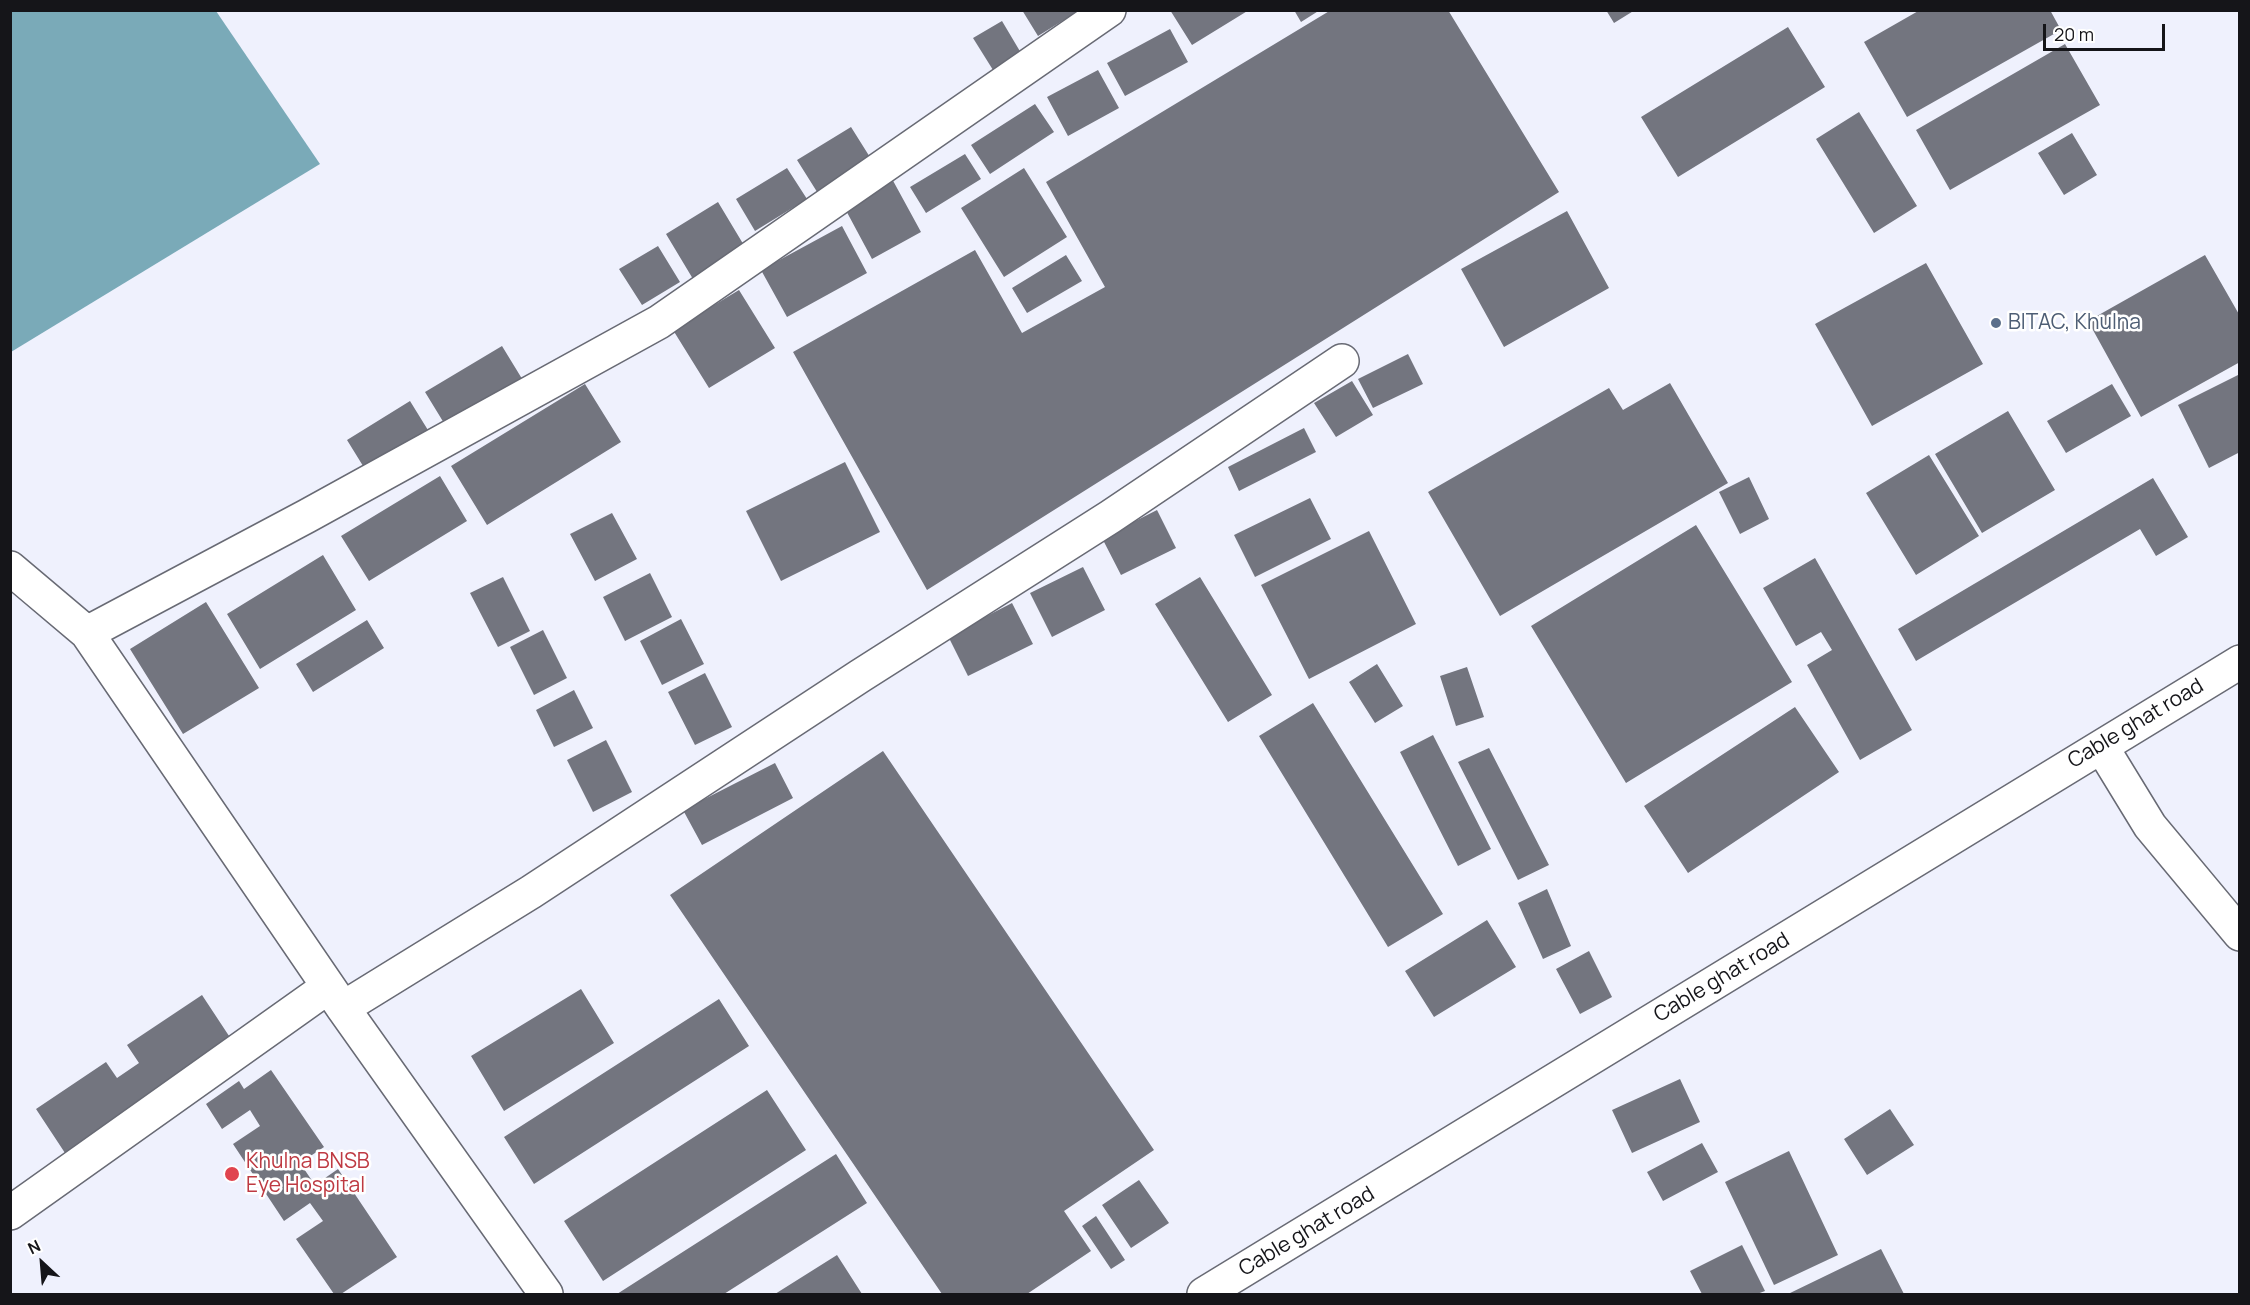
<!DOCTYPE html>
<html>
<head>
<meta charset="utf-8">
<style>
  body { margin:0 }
  #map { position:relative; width:2250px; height:1305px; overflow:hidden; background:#eff1fd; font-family:Manrope,sans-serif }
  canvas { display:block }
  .frame { position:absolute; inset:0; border:12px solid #151519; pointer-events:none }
  .north { position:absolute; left:12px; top:1233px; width:60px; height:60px; -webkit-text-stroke:4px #fff; paint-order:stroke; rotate:334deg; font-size:16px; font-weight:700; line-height:24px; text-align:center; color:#151519 }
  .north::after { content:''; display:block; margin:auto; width:21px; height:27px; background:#151519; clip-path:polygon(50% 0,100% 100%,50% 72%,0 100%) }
  .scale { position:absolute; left:2043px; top:24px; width:122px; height:27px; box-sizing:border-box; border:3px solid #151519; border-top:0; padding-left:8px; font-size:18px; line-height:21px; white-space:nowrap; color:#151519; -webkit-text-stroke:4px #fff; paint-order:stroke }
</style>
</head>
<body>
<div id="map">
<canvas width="2250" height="1305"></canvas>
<div class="frame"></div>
<div class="north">N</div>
<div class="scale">20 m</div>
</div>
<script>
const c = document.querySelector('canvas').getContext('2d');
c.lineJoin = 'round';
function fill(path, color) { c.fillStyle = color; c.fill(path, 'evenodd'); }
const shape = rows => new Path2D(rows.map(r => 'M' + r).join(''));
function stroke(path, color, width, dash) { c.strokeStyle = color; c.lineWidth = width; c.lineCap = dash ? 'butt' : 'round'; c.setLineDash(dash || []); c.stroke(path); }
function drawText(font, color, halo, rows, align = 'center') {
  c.font = font + ' Manrope,sans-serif'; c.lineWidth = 5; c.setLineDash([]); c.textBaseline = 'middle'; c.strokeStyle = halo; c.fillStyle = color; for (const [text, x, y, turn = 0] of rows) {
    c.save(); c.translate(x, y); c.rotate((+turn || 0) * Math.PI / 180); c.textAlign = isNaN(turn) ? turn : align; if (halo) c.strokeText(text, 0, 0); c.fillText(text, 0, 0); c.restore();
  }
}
fill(shape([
  [11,10,216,11,320,164,11,352]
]), '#7aaab8');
fill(shape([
  [1022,10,1080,10,1038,36],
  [1170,10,1249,10,1192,45],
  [1294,10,1320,10,1301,22],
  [1331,10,1448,10,1559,192,927,590,793,352,975,250,1022,333,1105,287,1046,182],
  [1606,10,1635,10,1614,23],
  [1920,10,2050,10,2061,30,1907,117,1864,42],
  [1002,21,1021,53,993,70,973,38],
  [1788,27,1825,87,1678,177,1641,117],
  [1170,29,1188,62,1125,96,1107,63],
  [2065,44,2100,105,1950,190,1916,130],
  [1098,70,1119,108,1068,136,1047,97],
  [1035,104,1054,132,990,174,971,145],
  [1859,112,1917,206,1874,233,1816,139],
  [851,127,873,162,819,195,797,160],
  [2072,133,2097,175,2064,195,2038,153],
  [965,154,981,179,926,213,910,187],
  [787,168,807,199,755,231,736,199],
  [1024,168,1067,237,1004,277,961,208],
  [891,177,921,232,872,259,842,203],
  [718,202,745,247,693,279,666,234],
  [1567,211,1609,288,1504,347,1461,269],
  [842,226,867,273,787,317,761,270],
  [658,246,680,282,642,305,619,269],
  [1066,255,1082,281,1027,313,1012,288],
  [2205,255,2240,316,2240,362,2141,417,2088,321],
  [1926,263,1983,364,1872,426,1815,324],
  [739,290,775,348,709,388,673,330],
  [502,346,524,382,447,428,425,392],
  [1408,354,1423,384,1373,408,1358,379],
  [2240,374,2240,452,2209,468,2178,405],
  [1352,381,1373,415,1336,437,1314,403],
  [1670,383,1728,483,1500,616,1428,492,1609,388,1623,410],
  [585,384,621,442,487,525,451,466],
  [2112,384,2131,416,2066,453,2047,421],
  [410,401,431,435,368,474,347,440],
  [2008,411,2055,490,1982,533,1935,454],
  [1304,428,1316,452,1239,491,1228,467],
  [1929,455,1979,536,1916,575,1866,493],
  [845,462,880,532,781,581,746,511],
  [440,476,467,521,369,581,341,536],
  [1749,477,1769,519,1740,534,1719,492],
  [2153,478,2188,537,2156,556,2140,529,1916,661,1898,629],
  [1310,498,1331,539,1255,577,1234,535],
  [1157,510,1176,548,1121,575,1102,538],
  [612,513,637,559,595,581,570,534],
  [1696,525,1792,682,1626,783,1531,626],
  [1369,531,1416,624,1309,679,1261,585],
  [323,555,356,610,260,669,227,614],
  [1815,558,1912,730,1860,760,1807,665,1832,650,1821,632,1796,646,1763,588],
  [1083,567,1105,610,1052,637,1030,593],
  [650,573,672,617,625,641,603,597],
  [503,577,530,631,498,647,470,593],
  [1200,577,1272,695,1228,722,1155,604],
  [206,602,259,688,183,734,130,649],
  [1012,603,1033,644,968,676,948,636],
  [681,619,704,664,662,685,640,641],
  [367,620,384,648,313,692,296,664],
  [543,630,567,678,534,695,510,647],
  [1377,664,1403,706,1375,723,1349,682],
  [1467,667,1484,717,1456,726,1440,676],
  [705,673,732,727,695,745,668,692],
  [574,690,593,728,554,747,536,710],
  [1313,703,1443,914,1388,947,1259,736],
  [1795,707,1839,772,1688,873,1644,806],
  [1433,735,1491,849,1458,866,1400,752],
  [606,740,632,792,593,812,567,760],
  [1489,748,1549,865,1518,880,1458,762],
  [883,751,1154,1150,1064,1211,1091,1251,1027,1294,942,1294,670,895],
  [775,763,793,798,702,845,683,810],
  [1547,889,1571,946,1543,959,1518,903],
  [1487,920,1516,967,1434,1017,1405,971],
  [1589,951,1612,997,1580,1014,1556,969],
  [581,989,614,1043,504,1111,471,1056],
  [202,995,233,1042,65,1153,36,1109,106,1062,117,1078,139,1063,127,1045],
  [719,999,749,1046,534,1184,504,1137],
  [271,1070,324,1147,300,1163,315,1185,338,1169,397,1257,341,1294,334,1294,296,1239,323,1221,310,1203,284,1221,233,1144,260,1126,250,1110,222,1129,206,1104,239,1081,244,1089],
  [1680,1079,1700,1122,1632,1153,1612,1110],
  [767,1090,806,1150,603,1281,564,1221],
  [1890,1109,1914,1145,1867,1175,1844,1139],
  [1702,1143,1718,1172,1663,1201,1647,1172],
  [1789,1151,1838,1255,1774,1285,1725,1182],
  [836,1154,867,1203,724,1294,617,1294],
  [1139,1180,1169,1223,1131,1248,1102,1205],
  [1096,1216,1125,1260,1111,1269,1082,1226],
  [1742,1245,1765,1291,1757,1294,1702,1294,1690,1271],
  [1881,1249,1904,1294,1788,1294],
  [837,1255,862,1294,775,1294]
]), '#73757f');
const street = shape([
  [10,568,87,633],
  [2106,754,2150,826,2240,934],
  [343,1008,531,892,860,676,1110,517,1342,361],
  [10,1213,328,987],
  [546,1294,343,1008,87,633,307,516,659,322,1109,10]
]);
const secondary = shape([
  [1204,1294,2240,662]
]);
stroke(street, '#686a74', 36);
stroke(secondary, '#686a74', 36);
stroke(street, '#fff', 33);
stroke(secondary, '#fff', 33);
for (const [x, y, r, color] of [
  [1996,323,6,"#5c6f8a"],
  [232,1174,8,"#e0444e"]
]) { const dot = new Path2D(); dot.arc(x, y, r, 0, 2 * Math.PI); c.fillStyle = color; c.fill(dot); stroke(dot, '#fff', 2); }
drawText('21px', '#4e5e75', '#fff', [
  ["BITAC, Khulna",2008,323]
], 'left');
drawText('21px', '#151519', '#fff', [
  ["Cable ghat road",2136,724,-31],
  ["Cable ghat road",1722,978,-31],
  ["Cable ghat road",1307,1232,-31]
]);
drawText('21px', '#be3a42', '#fff', [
  ["Khulna BNSB",246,1162],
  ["Eye Hospital",246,1186]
], 'left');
</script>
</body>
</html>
